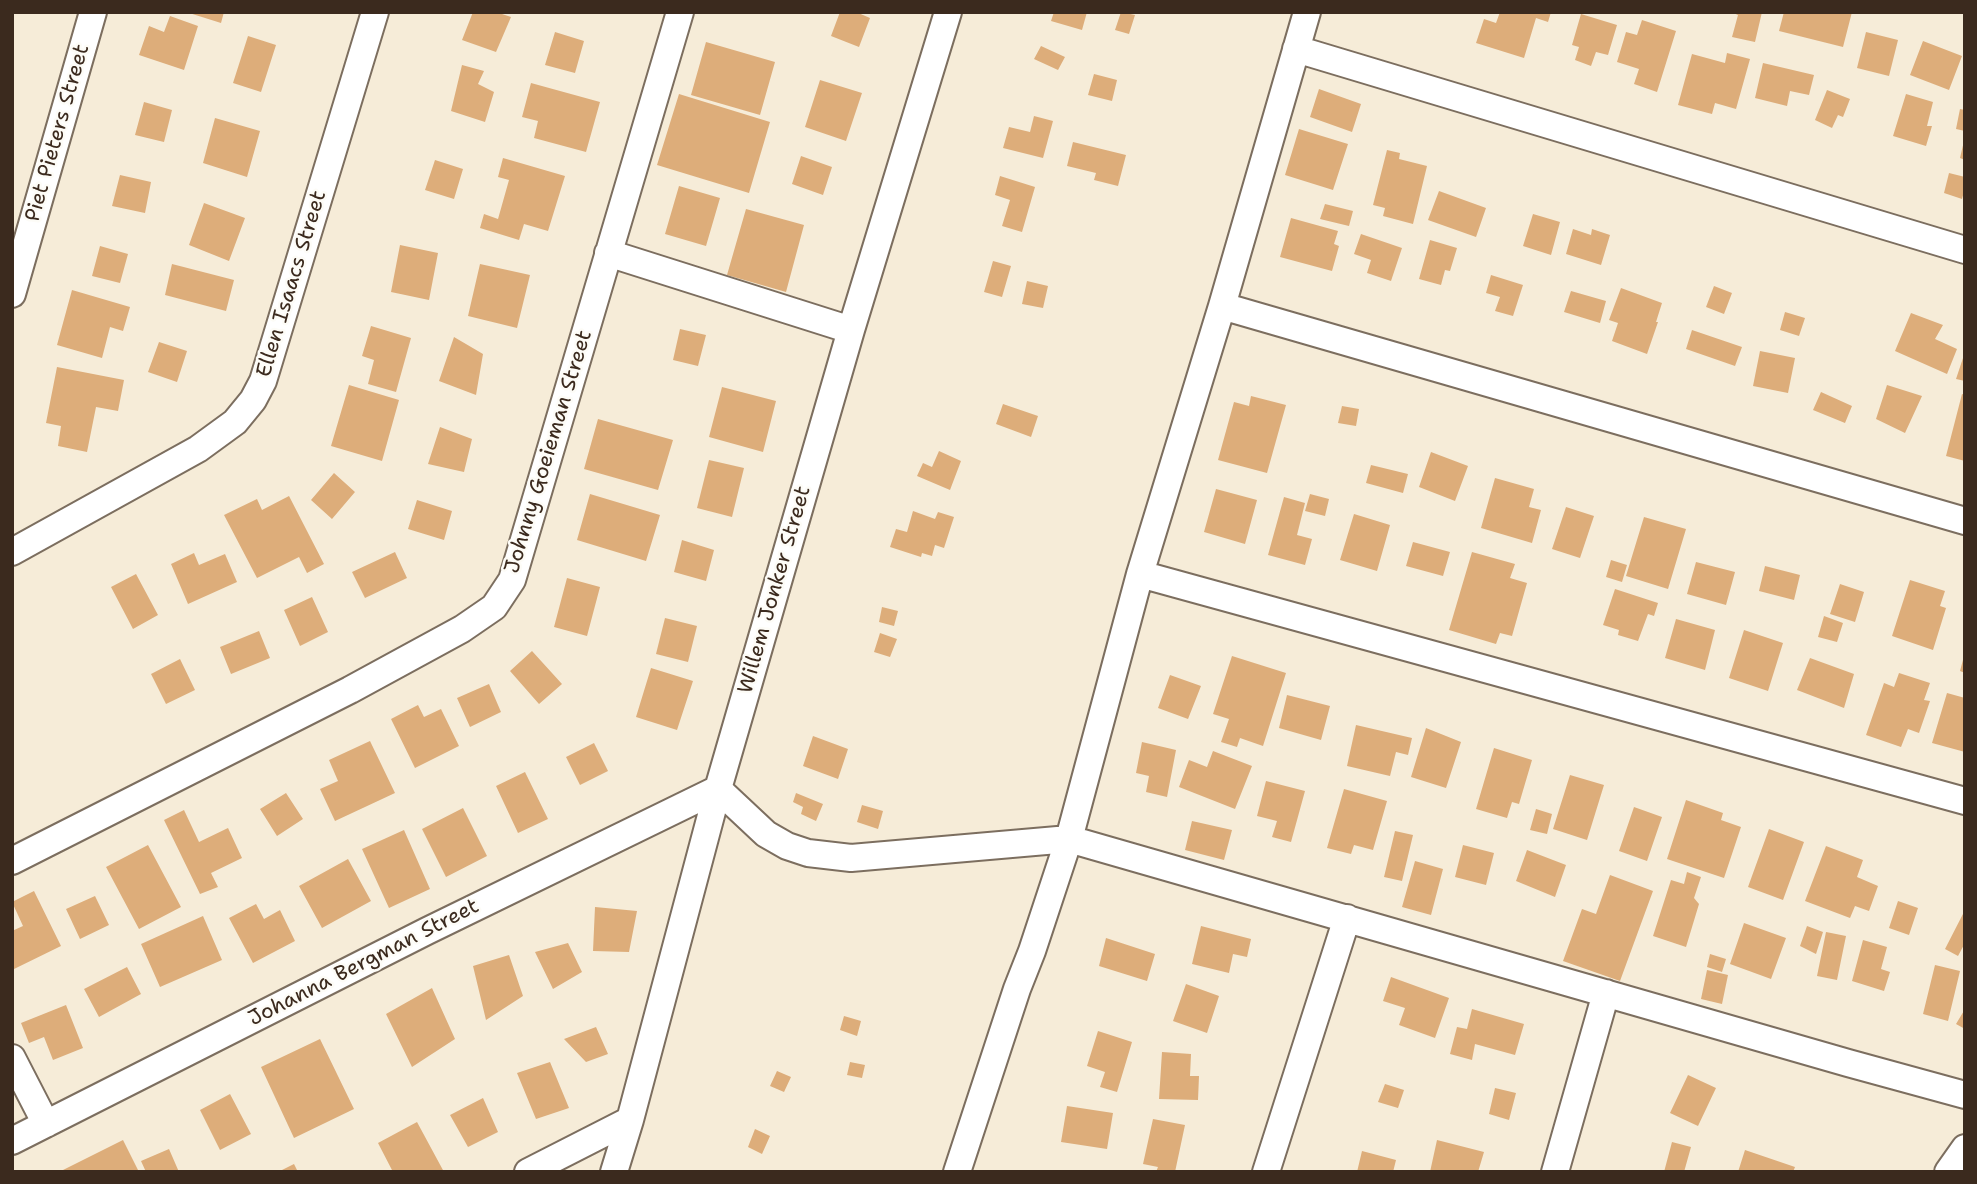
<!DOCTYPE html>
<html>
<head>
<meta charset="utf-8">
<style>
  body { margin:0 }
  #map { position:relative; width:1977px; height:1184px; overflow:hidden; background:#f6ecd8; font-family:"Shantell Sans",sans-serif }
  canvas { display:block }
  .frame { position:absolute; inset:0; border:14px solid #3b2a1e; pointer-events:none }
</style>
</head>
<body>
<div id="map">
<canvas width="1977" height="1184"></canvas>
<div class="frame"></div>
</div>
<script>
const c = document.querySelector('canvas').getContext('2d');
c.lineJoin = 'round';
function fill(path, color) { c.fillStyle = color; c.fill(path, 'evenodd'); }
const shape = rows => new Path2D(rows.map(r => 'M' + r).join(''));
function stroke(path, color, width, dash) { c.strokeStyle = color; c.lineWidth = width; c.lineCap = dash ? 'butt' : 'round'; c.setLineDash(dash || []); c.stroke(path); }
function drawText(font, color, halo, rows, align = 'center') {
  c.font = font + ' "Shantell Sans",sans-serif'; c.lineWidth = 5; c.setLineDash([]); c.textBaseline = 'middle'; c.strokeStyle = halo; c.fillStyle = color; for (const [text, x, y, turn = 0] of rows) {
    c.save(); c.translate(x, y); c.rotate((+turn || 0) * Math.PI / 180); c.textAlign = isNaN(turn) ? turn : align; if (halo) c.strokeText(text, 0, 0); c.fillText(text, 0, 0); c.restore();
  }
}
fill(shape([
  [186,12,224,12,221,23],
  [473,12,496,12,511,17,496,52,462,40],
  [840,12,856,12,870,18,859,47,831,36],
  [1054,12,1087,12,1082,30,1051,21],
  [1121,12,1135,15,1129,34,1115,30],
  [1500,12,1551,12,1548,22,1536,18,1524,58,1476,43,1484,19,1496,23],
  [1731,12,1762,12,1755,42,1732,37,1738,15],
  [1784,12,1852,12,1843,47,1779,31],
  [1581,14,1617,25,1608,55,1596,52,1591,66,1575,60,1579,47,1572,45],
  [170,16,198,26,184,70,139,55,149,26,164,32],
  [1642,20,1676,31,1657,92,1634,84,1639,69,1617,62,1626,32,1637,35],
  [555,32,584,41,575,73,545,65],
  [1866,32,1898,40,1889,76,1857,68],
  [248,36,276,45,261,92,233,83],
  [1923,41,1962,56,1949,90,1910,75],
  [706,42,775,62,760,115,691,95],
  [1041,46,1065,57,1058,70,1034,59],
  [1727,53,1750,59,1736,109,1715,103,1712,114,1678,105,1692,54,1725,63],
  [1763,63,1814,75,1809,95,1790,91,1787,106,1755,98],
  [462,65,484,71,478,84,494,92,485,122,451,111],
  [1094,74,1117,80,1112,101,1088,95],
  [820,80,862,93,846,141,805,127],
  [531,83,600,102,586,152,534,138,538,121,522,117],
  [1319,89,1361,104,1352,132,1310,117],
  [1827,90,1850,99,1843,117,1838,115,1832,128,1815,120],
  [679,94,770,122,749,193,657,165],
  [1906,94,1933,102,1927,126,1932,126,1926,146,1893,136],
  [144,102,172,110,164,142,135,135],
  [1960,109,1965,110,1965,131,1956,129],
  [1034,116,1053,121,1043,158,1003,148,1009,127,1030,132],
  [215,118,260,131,247,177,203,163],
  [1299,129,1348,144,1333,190,1285,175],
  [1964,141,1965,141,1965,160,1960,158],
  [1073,142,1126,155,1118,186,1094,180,1096,173,1067,166],
  [1387,150,1400,153,1399,159,1427,166,1413,224,1383,216,1385,208,1373,205],
  [801,156,832,167,823,195,792,184],
  [503,158,565,176,548,231,524,224,519,240,480,228,484,214,498,219,509,180,498,177],
  [435,160,463,169,454,199,425,190],
  [1949,173,1965,177,1965,188,1962,199,1944,193],
  [120,175,151,182,145,213,112,206],
  [1000,176,1035,187,1022,232,1002,226,1010,200,995,195],
  [679,186,720,198,706,246,665,234],
  [1439,191,1486,208,1476,237,1428,220],
  [204,203,245,218,229,261,189,245],
  [1325,204,1353,211,1349,226,1320,219],
  [746,209,804,225,786,292,727,275],
  [1533,214,1560,222,1551,255,1523,246],
  [1291,218,1338,231,1334,244,1339,246,1332,271,1280,257],
  [1573,229,1591,235,1592,229,1610,235,1601,265,1566,254],
  [1361,234,1402,248,1391,281,1367,273,1371,260,1354,254],
  [1430,240,1457,248,1450,271,1445,270,1441,285,1419,279],
  [400,245,438,253,429,300,391,292],
  [100,246,128,254,120,283,92,276],
  [993,261,1011,266,1002,297,984,292],
  [172,264,234,280,226,311,165,295],
  [480,264,530,275,517,328,468,316],
  [1491,275,1523,285,1513,316,1495,311,1500,297,1486,293],
  [1027,281,1048,286,1043,308,1022,304],
  [1714,286,1732,293,1724,314,1706,307],
  [1621,288,1662,303,1656,322,1658,322,1647,354,1612,341,1618,323,1609,320],
  [72,290,130,307,123,331,110,327,102,358,57,345],
  [1571,291,1606,301,1600,323,1564,312],
  [1785,312,1805,318,1799,336,1780,330],
  [1911,313,1943,325,1935,339,1957,349,1947,374,1895,351],
  [371,326,411,338,396,392,368,384,374,360,362,356],
  [680,329,706,335,698,366,673,360],
  [1692,330,1742,347,1735,366,1686,349],
  [454,337,483,354,476,395,439,381],
  [159,342,187,351,177,382,148,372],
  [1760,351,1795,358,1788,393,1753,386],
  [1964,355,1965,355,1965,381,1956,379],
  [57,367,124,380,118,411,96,407,87,452,58,446,61,426,46,423],
  [349,385,399,400,382,461,331,446],
  [1887,385,1922,396,1905,433,1876,419],
  [722,387,776,401,763,452,709,437],
  [1821,392,1852,406,1845,423,1813,410],
  [1962,394,1965,395,1965,461,1946,456],
  [1251,396,1286,405,1267,473,1218,460,1234,402,1249,406],
  [1003,404,1038,416,1031,437,996,424],
  [1342,406,1359,409,1356,426,1338,423],
  [598,419,673,440,658,490,584,469],
  [440,427,472,439,464,472,428,464],
  [939,451,961,461,950,490,917,476,923,463,932,467],
  [1431,452,1468,466,1455,501,1419,487],
  [709,460,744,468,732,517,697,508],
  [1371,465,1408,474,1403,493,1366,483],
  [334,473,355,492,332,519,311,500],
  [1495,478,1534,489,1529,507,1541,510,1532,543,1481,528],
  [1216,489,1257,500,1245,544,1204,532],
  [590,494,660,515,646,561,577,540],
  [1310,494,1329,499,1325,516,1305,511],
  [289,496,324,564,307,573,299,557,257,578,224,515,257,499,262,510],
  [1284,497,1305,503,1297,535,1312,539,1305,565,1268,555],
  [417,500,452,511,444,540,408,529],
  [1566,507,1594,516,1580,558,1552,549],
  [913,511,935,519,938,512,954,517,944,548,935,545,932,556,922,553,921,557,890,547,896,529,907,532],
  [1354,514,1390,525,1377,571,1340,560],
  [1644,517,1686,529,1668,589,1626,576],
  [682,540,714,550,706,581,674,572],
  [1413,542,1450,552,1443,576,1406,566],
  [395,552,407,578,365,598,352,572],
  [1472,552,1515,564,1510,578,1527,583,1512,636,1500,633,1496,644,1449,630],
  [194,553,199,565,225,554,237,582,188,604,171,564],
  [1611,560,1627,565,1622,582,1606,577],
  [1696,562,1735,572,1726,605,1687,594],
  [1765,566,1800,575,1794,600,1759,591],
  [136,574,158,615,133,629,111,587],
  [567,578,600,587,587,636,554,627],
  [1910,580,1945,591,1940,606,1946,608,1933,650,1892,636],
  [1840,584,1864,592,1855,622,1830,614],
  [1615,589,1658,603,1654,616,1648,614,1638,641,1618,635,1619,630,1603,625],
  [312,597,328,632,300,646,284,610],
  [882,607,898,611,894,626,879,622],
  [1824,616,1843,623,1837,642,1818,637],
  [665,618,697,626,688,662,656,654],
  [1676,619,1715,630,1705,670,1665,658],
  [1744,630,1783,643,1768,691,1729,678],
  [259,631,270,658,231,674,220,647],
  [880,633,897,639,890,657,874,652],
  [532,651,562,684,539,704,510,671],
  [1232,656,1286,673,1263,746,1240,738,1237,747,1221,742,1229,719,1213,714],
  [1964,656,1965,656,1965,673,1960,671],
  [1810,658,1854,674,1844,708,1797,690],
  [180,659,195,690,166,704,151,674],
  [651,668,693,681,677,730,636,717],
  [1899,673,1930,683,1924,700,1930,701,1919,733,1908,729,1901,747,1866,735,1884,683,1894,687],
  [1170,675,1201,686,1188,719,1158,708],
  [489,684,501,712,470,727,457,698],
  [1947,693,1965,698,1965,752,1932,743],
  [1287,695,1330,706,1321,740,1279,728],
  [418,705,424,717,441,709,459,746,415,768,391,719],
  [1356,725,1412,738,1408,755,1396,752,1390,776,1347,766],
  [1426,728,1461,742,1446,788,1411,777],
  [813,736,848,749,838,779,803,766],
  [370,741,395,793,335,821,320,789,338,781,329,760],
  [1142,742,1176,750,1167,797,1146,792,1149,776,1136,773],
  [594,743,608,771,580,785,566,757],
  [1494,748,1532,760,1519,804,1512,802,1507,818,1476,809],
  [1213,751,1252,766,1235,809,1179,787,1189,760,1207,767],
  [525,772,548,819,518,833,496,786],
  [1570,775,1604,785,1587,840,1553,829],
  [1266,781,1305,791,1291,842,1272,837,1277,821,1257,816],
  [1344,789,1387,801,1373,850,1354,845,1351,854,1327,848],
  [286,793,303,819,277,836,260,809],
  [796,793,823,804,816,821,801,814,803,807,793,802],
  [1686,800,1723,813,1721,820,1741,827,1724,878,1667,859],
  [862,805,883,811,878,829,857,822],
  [1634,807,1662,817,1647,861,1619,851],
  [463,808,487,856,446,877,422,829],
  [1536,809,1552,814,1547,834,1530,830],
  [184,810,199,842,228,828,242,858,211,873,218,887,200,894,164,820],
  [1192,821,1232,830,1224,860,1185,850],
  [1769,829,1804,842,1783,900,1748,887],
  [404,830,430,889,389,908,362,849],
  [1395,831,1413,835,1402,881,1384,877],
  [148,845,181,907,139,929,106,867],
  [1463,845,1494,853,1486,885,1455,877],
  [1826,846,1863,860,1857,877,1878,886,1869,911,1855,906,1850,918,1805,901],
  [1527,850,1566,865,1555,897,1516,881],
  [348,859,371,901,322,928,299,886],
  [1415,861,1443,869,1431,915,1402,907],
  [1687,872,1701,877,1694,898,1699,904,1686,947,1653,936,1671,880,1684,884],
  [1610,875,1653,891,1620,981,1563,961,1582,909,1596,914],
  [34,891,61,946,12,970,12,931,23,926,12,902],
  [95,896,109,925,80,939,66,909],
  [1898,901,1918,908,1909,935,1889,928],
  [256,904,264,919,280,910,295,941,253,963,229,918],
  [595,907,637,911,629,952,593,951],
  [1965,910,1965,943,1958,956,1945,949],
  [203,916,222,960,160,987,141,944],
  [1744,923,1786,938,1771,979,1730,964],
  [1201,926,1251,939,1247,957,1233,954,1229,973,1192,964],
  [1807,926,1823,932,1816,954,1800,946],
  [1826,932,1846,936,1837,980,1817,976],
  [1106,938,1155,954,1147,981,1099,966],
  [1863,940,1887,947,1881,969,1890,972,1884,991,1852,981],
  [568,943,582,972,553,989,535,952],
  [1710,954,1726,959,1722,972,1707,967],
  [509,955,523,996,486,1020,473,966],
  [1935,965,1960,971,1948,1021,1923,1014],
  [127,967,141,994,99,1017,84,989],
  [1707,970,1728,975,1722,1004,1701,999],
  [1391,977,1449,998,1435,1038,1399,1025,1405,1008,1383,1001],
  [1186,984,1219,996,1207,1033,1173,1021],
  [432,988,455,1039,412,1067,386,1014],
  [66,1005,83,1048,53,1060,44,1037,29,1043,21,1023],
  [1472,1009,1524,1024,1515,1055,1475,1044,1472,1060,1450,1054,1457,1027,1467,1029],
  [1965,1009,1965,1029,1956,1024],
  [844,1016,861,1021,857,1036,840,1030],
  [596,1027,608,1054,586,1062,564,1039],
  [1098,1031,1132,1042,1117,1092,1100,1087,1105,1072,1087,1066],
  [320,1039,354,1109,294,1138,261,1067],
  [1162,1052,1191,1054,1190,1076,1199,1076,1198,1100,1159,1099],
  [550,1062,569,1108,536,1119,517,1073],
  [850,1062,865,1065,862,1078,847,1075],
  [777,1071,791,1077,784,1092,770,1086],
  [1688,1075,1716,1088,1698,1126,1670,1113],
  [1385,1084,1404,1090,1398,1108,1378,1102],
  [1495,1088,1516,1093,1509,1120,1489,1114],
  [230,1094,251,1134,220,1150,200,1110],
  [483,1098,498,1132,468,1147,450,1115],
  [1067,1106,1113,1113,1107,1149,1061,1142],
  [1153,1119,1185,1125,1175,1172,1156,1172,1158,1167,1143,1164],
  [417,1122,444,1172,393,1172,378,1143],
  [755,1129,770,1136,762,1154,748,1147],
  [123,1140,139,1172,59,1172],
  [1437,1140,1484,1152,1478,1172,1430,1172],
  [1672,1142,1691,1147,1684,1172,1664,1172],
  [169,1149,179,1172,146,1172,141,1161],
  [1745,1150,1795,1167,1793,1172,1738,1172],
  [1362,1151,1396,1160,1393,1172,1357,1172],
  [294,1164,298,1172,278,1172]
]), '#ddad7a');
const minor = shape([
  [1296,49,1965,250],
  [608,253,851,330],
  [12,294,93,12],
  [1222,306,1965,521],
  [12,552,198,449,235,422,253,400,263,381,375,12],
  [1140,574,1965,801],
  [12,861,350,690,462,629,494,607,512,580,680,12],
  [12,1058,46,1124],
  [12,1141,427,931,718,789,766,834,787,846,808,853,851,858,1069,839,1848,1063,1965,1095],
  [528,1172,630,1120],
  [614,1172,630,1120,718,789,851,330,948,12],
  [957,1172,1017,989,1032,951,1069,839,1140,574,1222,306,1307,12],
  [1266,1172,1347,918],
  [1555,1172,1606,993],
  [1948,1172,1965,1148]
]);
stroke(minor, '#7c6e5f', 30);
stroke(minor, '#fff', 26);
drawText('21px', '#3b2a1e', '#fdfcf7', [
  ["Piet Pieters Street",58,133,-74],
  ["Ellen Isaacs Street",292,284,-73],
  ["Johnny Goeieman Street",549,452,-73],
  ["Willem Jonker Street",775,590,-74],
  ["Johanna Bergman Street",364,963,-27]
]);
</script>
</body>
</html>
